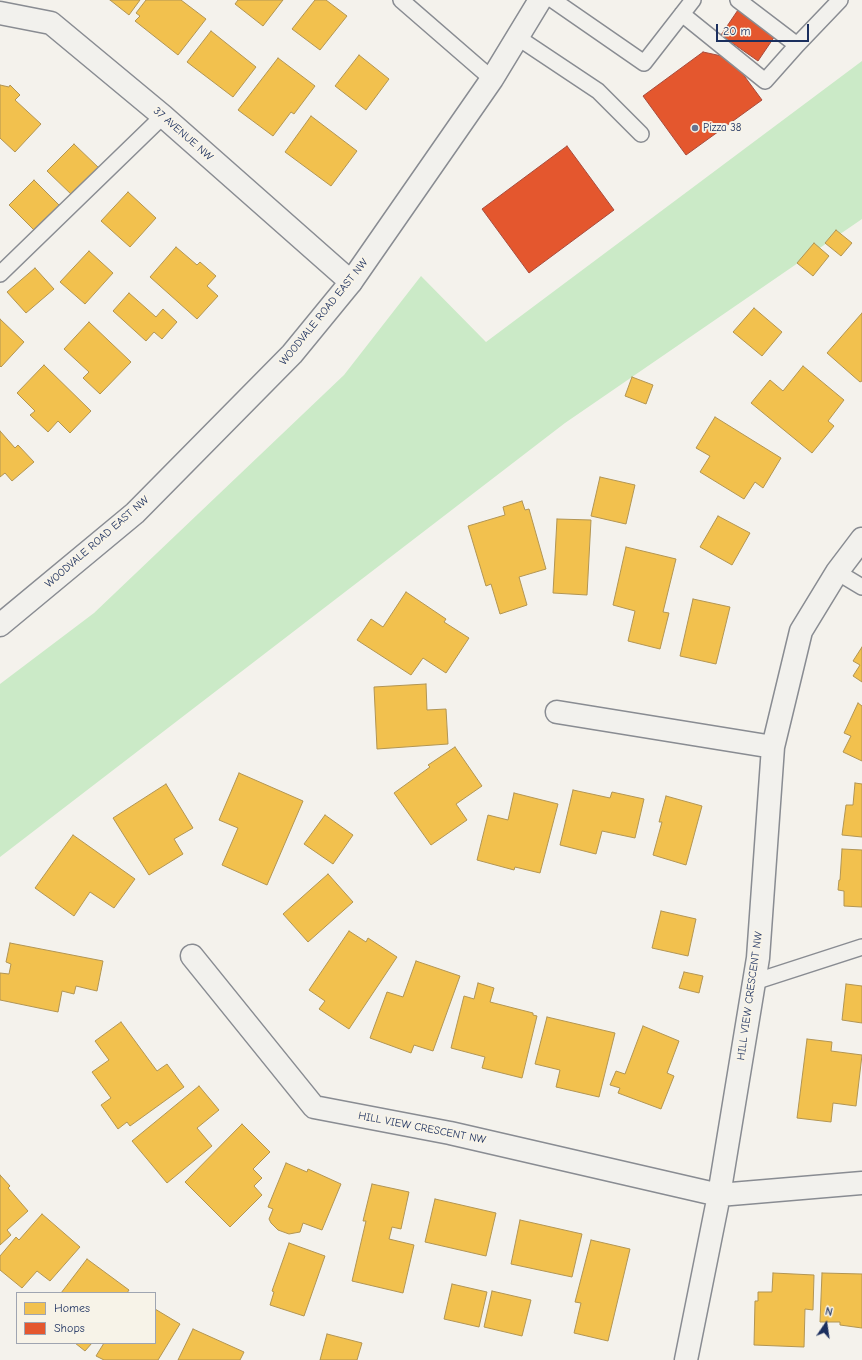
<!DOCTYPE html>
<html>
<head>
<meta charset="utf-8">
<style>
  body { margin:0 }
  #map { position:relative; width:862px; height:1360px; overflow:hidden; background:#f4f2ec; font-family:"Comic Neue",sans-serif }
  canvas { display:block }
  .legend { position:absolute; left:16px; top:1292px; width:140px; height:52px; box-sizing:border-box; background:#f7f3e8; border:1px solid #9fa5b1; margin:0; padding:5px 7px; list-style:none; font-size:12px; color:#1b2f5e }
  .legend li { display:flex; align-items:center; gap:8px; height:20px }
  .legend b { width:20px; border:1px solid #9fa5b1 }
  .north { position:absolute; left:806px; top:1304px; width:40px; height:40px; -webkit-text-stroke:3px #f7f3e8; paint-order:stroke; rotate:13deg; font-size:11px; font-weight:700; line-height:16px; text-align:center; color:#1b2f5e }
  .north::after { content:''; display:block; margin:auto; width:14px; height:18px; background:#1b2f5e; clip-path:polygon(50% 0,100% 100%,50% 72%,0 100%) }
  .scale { position:absolute; left:716px; top:24px; width:93px; height:18px; box-sizing:border-box; border:2px solid #1b2f5e; border-top:0; padding-left:5px; font-size:12px; line-height:14px; white-space:nowrap; color:#1b2f5e; -webkit-text-stroke:3px #f7f3e8; paint-order:stroke }
</style>
</head>
<body>
<div id="map">
<canvas width="862" height="1360"></canvas>
<ul class="legend">
<li><b style="height:11px;background:#f2c14e"></b>Homes</li>
<li><b style="height:11px;background:#e4572e"></b>Shops</li>
</ul>
<div class="north">N</div>
<div class="scale">20 m</div>
</div>
<script>
const c = document.querySelector('canvas').getContext('2d');
c.lineJoin = 'round';
function fill(path, color) { c.fillStyle = color; c.fill(path, 'evenodd'); }
const shape = rows => new Path2D(rows.map(r => 'M' + r).join(''));
function stroke(path, color, width, dash) { c.strokeStyle = color; c.lineWidth = width; c.lineCap = dash ? 'butt' : 'round'; c.setLineDash(dash || []); c.stroke(path); }
function drawText(font, color, halo, rows, align = 'center') {
  c.font = font + ' "Comic Neue",sans-serif'; c.lineWidth = 4; c.setLineDash([]); c.textBaseline = 'middle'; c.strokeStyle = halo; c.fillStyle = color; for (const [text, x, y, turn = 0] of rows) {
    c.save(); c.translate(x, y); c.rotate((+turn || 0) * Math.PI / 180); c.textAlign = isNaN(turn) ? turn : align; if (halo) c.strokeText(text, 0, 0); c.fillText(text, 0, 0); c.restore();
  }
}
fill(shape([
  [862,61,862,219,565,423,0,857,0,684,94,613,344,375,421,276,486,342]
]), '#cbeac7');
const homes = shape([
  [110,0,140,0,129,15,110,0],
  [146,0,181,0,206,19,178,55,135,21,140,16,136,13,146,0],
  [238,0,283,0,263,26,235,4,238,0],
  [315,0,326,0,347,16,320,50,292,29,315,0],
  [211,31,256,67,233,97,187,62,211,31],
  [359,55,389,79,366,110,335,86,359,55],
  [278,58,315,86,294,114,291,112,273,136,238,110,278,58],
  [0,85,9,87,10,85,20,95,15,100,41,124,15,152,0,138,0,85],
  [311,116,357,151,331,186,285,152,311,116],
  [74,144,100,169,73,196,47,171,74,144],
  [34,180,60,206,35,231,9,205,34,180],
  [128,192,156,218,130,247,101,221,128,192],
  [836,230,852,243,841,256,825,243,836,230],
  [814,243,829,256,813,276,797,263,814,243],
  [176,247,197,265,200,262,216,276,207,286,218,296,197,319,150,277,176,247],
  [89,251,113,273,85,304,60,282,89,251],
  [35,268,54,289,26,313,7,292,35,268],
  [129,293,156,317,163,309,177,322,162,339,154,332,146,341,113,311,129,293],
  [754,308,782,332,762,356,733,332,754,308],
  [862,313,862,381,860,382,827,353,862,313],
  [0,319,24,342,1,367,0,366,0,319],
  [89,322,131,362,100,394,83,378,89,372,64,349,89,322],
  [44,365,91,411,70,433,58,421,48,432,30,415,35,411,17,393,44,365],
  [803,366,844,400,828,421,834,426,812,453,751,403,770,380,783,391,803,366],
  [632,377,653,385,646,404,625,396,632,377],
  [715,417,781,458,763,488,755,482,744,499,700,472,710,456,696,448,715,417],
  [0,431,15,448,18,445,34,462,12,481,5,473,0,477,0,431],
  [600,477,635,485,626,524,591,516,600,477],
  [522,501,525,510,529,509,546,569,519,577,527,605,500,614,491,584,486,586,468,526,505,515,503,507,522,501],
  [718,516,750,533,732,565,700,547,718,516],
  [557,519,591,520,587,595,553,593,557,519],
  [626,547,676,559,663,612,669,613,660,649,628,641,635,611,613,605,626,547],
  [406,592,446,619,444,622,469,638,446,673,423,658,411,675,357,640,371,619,383,627,406,592],
  [693,599,730,607,716,664,680,656,693,599],
  [862,647,862,682,853,676,860,665,853,661,862,647],
  [426,684,427,710,446,709,448,744,377,749,374,687,426,684],
  [858,703,862,706,862,761,843,752,851,736,844,733,858,703],
  [455,747,482,786,456,804,467,820,431,845,394,793,430,767,428,765,455,747],
  [239,773,303,801,267,885,222,865,238,828,219,820,239,773],
  [855,783,862,784,862,837,842,835,846,805,853,805,855,783],
  [166,784,193,828,174,839,183,854,149,875,113,818,166,784],
  [573,790,610,798,612,792,644,799,635,838,602,831,596,854,560,845,573,790],
  [514,793,558,804,540,873,515,867,514,870,477,860,488,815,508,820,514,793],
  [666,796,702,806,686,865,653,855,662,822,659,822,666,796],
  [325,815,353,835,333,864,304,844,325,815],
  [73,835,135,879,114,908,90,892,74,916,35,888,73,835],
  [842,849,862,850,862,907,844,906,844,891,838,890,839,880,840,880,842,849],
  [328,874,353,902,308,942,283,914,328,874],
  [661,911,696,919,688,956,652,948,661,911],
  [349,931,366,942,368,938,397,957,349,1029,319,1009,325,1001,309,990,349,931],
  [10,943,103,961,97,991,76,986,74,994,62,991,58,1012,0,1000,0,973,9,974,11,964,6,962,10,943],
  [416,961,460,976,433,1051,414,1045,411,1053,370,1038,387,992,403,997,416,961],
  [684,972,703,976,699,993,679,988,684,972],
  [478,983,494,988,490,1002,533,1013,533,1015,537,1016,522,1078,482,1068,485,1057,451,1048,464,996,474,999,478,983],
  [846,984,862,986,862,1023,842,1020,846,984],
  [547,1017,615,1033,599,1097,556,1087,560,1070,535,1064,547,1017],
  [121,1022,157,1071,167,1064,184,1087,130,1126,127,1122,118,1129,101,1105,111,1098,92,1072,109,1060,95,1041,121,1022],
  [643,1026,679,1041,667,1073,674,1076,661,1109,618,1093,620,1088,610,1085,616,1071,625,1074,643,1026],
  [807,1039,832,1042,831,1051,862,1055,856,1106,833,1103,831,1122,797,1118,807,1039],
  [199,1086,219,1110,197,1128,212,1146,167,1183,132,1141,199,1086],
  [242,1124,270,1152,253,1169,262,1178,254,1186,262,1195,230,1227,185,1182,242,1124],
  [286,1163,307,1172,308,1169,341,1184,322,1230,303,1223,300,1232,289,1234,278,1230,271,1223,269,1219,273,1209,268,1207,286,1163],
  [0,1175,10,1186,8,1188,28,1211,7,1230,11,1235,0,1245,0,1175],
  [372,1184,409,1192,401,1229,392,1227,389,1239,414,1245,403,1293,352,1281,366,1221,363,1221,372,1184],
  [435,1199,496,1213,486,1256,425,1242,435,1199],
  [42,1214,80,1247,50,1281,37,1271,22,1288,0,1270,0,1256,16,1237,19,1240,42,1214],
  [520,1220,582,1234,572,1277,511,1264,520,1220],
  [591,1240,630,1249,608,1341,574,1333,581,1303,575,1302,591,1240],
  [289,1243,325,1256,304,1316,270,1305,274,1292,272,1291,289,1243],
  [87,1259,129,1290,127,1293,61,1293,87,1259],
  [773,1273,814,1275,813,1310,805,1309,804,1347,754,1345,755,1301,758,1301,758,1292,772,1292,773,1273],
  [822,1273,862,1274,862,1328,840,1325,840,1322,820,1322,822,1273],
  [452,1284,487,1292,479,1327,444,1319,452,1284],
  [492,1291,531,1300,522,1336,484,1327,492,1291],
  [155,1309,180,1324,158,1360,104,1360,96,1356,104,1343,155,1343,155,1309],
  [193,1329,244,1352,240,1360,178,1360,193,1329],
  [327,1334,362,1343,357,1360,320,1360,327,1334],
  [75,1343,92,1343,85,1351,75,1343]
]);
fill(homes, '#f2c14e');
stroke(homes, '#b29553', 1);
const shops = shape([
  [740,7,777,33,758,61,721,35,740,7],
  [703,52,731,58,762,100,686,155,643,96,703,52],
  [567,146,614,210,529,273,482,209,567,146]
]);
fill(shops, '#e4572e');
stroke(shops, '#a84b3c', 1);
const service = shape([
  [401,0,492,79],
  [553,0,644,63,693,0],
  [738,0,797,45],
  [682,14,765,81,797,45,840,0],
  [517,37,598,91,641,134],
  [0,274,163,116],
  [837,572,862,587],
  [754,982,862,947]
]);
const minor = shape([
  [0,13,51,23,163,116,351,282],
  [557,712,773,747],
  [192,956,314,1107,450,1133,719,1195,862,1183],
  [686,1360,719,1195,758,958,773,747,801,631,837,572,862,539]
]);
const tertiary = shape([
  [0,625,135,513,292,354,351,282,492,79,540,0]
]);
stroke(service, '#898c92', 18);
stroke(minor, '#898c92', 25);
stroke(tertiary, '#898c92', 25);
stroke(service, '#f2f1ed', 15);
stroke(minor, '#f2f1ed', 22);
stroke(tertiary, '#f2f1ed', 22);
for (const [x, y, r, color] of [
  [695,128,4,"#677390"]
]) { const dot = new Path2D(); dot.arc(x, y, r, 0, 2 * Math.PI); c.fillStyle = color; c.fill(dot); stroke(dot, '#f7f3e8', 1.5); }
drawText('11px', '#1b2f5e', '#f7f3e8', [
  ["Pizza 38",703,128]
], 'left');
drawText('11px', '#1b2f5e', '#f7f3e8', [
  ["37 AVENUE NW",183,134,41],
  ["WOODVALE ROAD EAST NW",324,312,-51],
  ["WOODVALE ROAD EAST NW",97,542,-41],
  ["HILL VIEW CRESCENT NW",750,996,-82],
  ["HILL VIEW CRESCENT NW",422,1128,11]
]);
</script>
</body>
</html>
